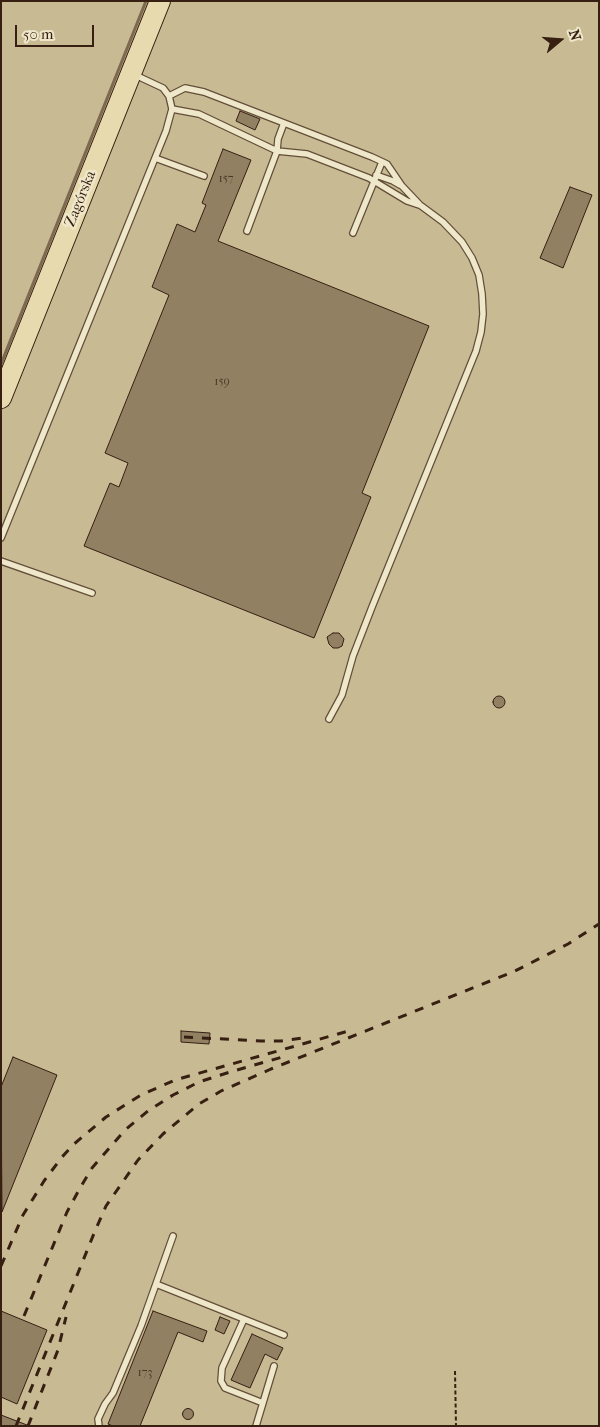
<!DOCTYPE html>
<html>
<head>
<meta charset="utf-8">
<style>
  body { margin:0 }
  #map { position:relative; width:600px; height:1427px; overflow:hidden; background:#e6daae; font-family:"IM FELL French Canon",serif }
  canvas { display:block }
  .frame { position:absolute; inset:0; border:2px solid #371f12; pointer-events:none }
  .north { position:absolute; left:535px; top:15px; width:50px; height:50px; -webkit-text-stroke:4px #efe7ca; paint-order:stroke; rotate:72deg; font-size:14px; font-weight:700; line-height:20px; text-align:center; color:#371f12 }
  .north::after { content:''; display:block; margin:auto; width:18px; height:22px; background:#371f12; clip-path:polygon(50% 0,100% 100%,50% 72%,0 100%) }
  .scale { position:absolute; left:15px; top:25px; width:79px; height:22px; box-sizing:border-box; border:2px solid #371f12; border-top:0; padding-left:6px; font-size:15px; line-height:18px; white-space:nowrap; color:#371f12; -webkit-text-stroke:4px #efe7ca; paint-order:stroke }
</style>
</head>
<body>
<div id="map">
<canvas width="600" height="1427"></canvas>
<div class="frame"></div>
<div class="north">N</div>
<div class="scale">50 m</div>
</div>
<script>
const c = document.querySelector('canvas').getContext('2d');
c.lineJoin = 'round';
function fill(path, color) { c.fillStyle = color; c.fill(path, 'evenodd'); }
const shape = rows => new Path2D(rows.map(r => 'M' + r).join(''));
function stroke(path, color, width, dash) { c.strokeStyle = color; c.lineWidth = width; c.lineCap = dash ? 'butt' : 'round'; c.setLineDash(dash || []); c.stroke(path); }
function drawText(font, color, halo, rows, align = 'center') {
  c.font = font + ' "IM FELL French Canon",serif'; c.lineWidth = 5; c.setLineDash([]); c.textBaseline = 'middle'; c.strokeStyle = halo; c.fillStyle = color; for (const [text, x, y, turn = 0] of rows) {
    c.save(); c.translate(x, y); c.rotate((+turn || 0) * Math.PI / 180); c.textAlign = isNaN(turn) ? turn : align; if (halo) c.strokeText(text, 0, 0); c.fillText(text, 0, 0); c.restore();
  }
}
fill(shape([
  [1,1,599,1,599,1426,1,1426]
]), '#c8ba93');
stroke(shape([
  [1,364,146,1]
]), '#7c6950', 3);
const building = shape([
  [240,111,260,119,255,130,236,121,240,111],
  [223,149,251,160,218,241,429,326,362,493,371,497,314,638,84,546,110,483,119,487,128,463,105,453,169,295,152,287,177,224,195,232,206,205,202,203,223,149],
  [570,187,592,195,563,268,540,258,570,187],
  [333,633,339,633,344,639,342,646,338,648,333,648,329,644,327,637,333,633],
  '493 702a6 6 0 1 1 12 0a6 6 0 1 1-12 0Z',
  [181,1031,210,1033,209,1044,181,1042,181,1031],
  [13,1057,57,1075,2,1212,1,1087,13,1057],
  [1,1311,47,1330,17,1404,1,1397,1,1311],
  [153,1311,207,1331,203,1342,178,1332,140,1426,113,1426,108,1424,153,1311],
  [220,1317,230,1321,224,1334,215,1330,220,1317],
  [252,1334,283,1348,277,1360,265,1354,250,1388,231,1380,252,1334],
  '182.5 1414a5.5 5.5 0 1 1 11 0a5.5 5.5 0 1 1-11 0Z',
  [1,1415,27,1425,27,1426,1,1426,1,1415]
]);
fill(building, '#928063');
stroke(building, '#371f12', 1);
const lane = shape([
  [169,96,185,88,204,92,372,157,387,164,402,186,420,205,443,222,462,242,472,258,479,275,482,294,483,314,481,332,476,351,372,607,353,656,342,695,329,719],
  [172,109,199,114,277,151,307,154,369,178,407,201,419,205],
  [155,158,204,176],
  [376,175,393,181,400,185],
  [247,231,277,151,278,139,284,123],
  [353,233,382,162],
  [1,538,166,131,172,109,169,96,163,88,133,74],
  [1,561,92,593],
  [156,1284,284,1335],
  [244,1319,222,1368,221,1381,225,1388,263,1403],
  [99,1426,98,1419,105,1404,113,1393,141,1326,173,1236],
  [256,1426,274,1366]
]);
const highway = shape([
  [1,398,160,1]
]);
stroke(lane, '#634e39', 8);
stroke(highway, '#371f12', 22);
stroke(shape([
  [455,1371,456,1426]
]), '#371f12', 2, [4, 2.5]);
stroke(lane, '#efe7ca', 5.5);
stroke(highway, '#e6daae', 20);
stroke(shape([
  [184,1037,261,1041,281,1041,303,1038],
  [1,1266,23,1215,44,1181,62,1157,74,1144,106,1117,141,1095,175,1080,352,1030],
  [24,1316,67,1212,80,1188,92,1168,125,1130,148,1111,173,1095,199,1082,230,1072,286,1056],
  [16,1426,95,1231,106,1206,138,1160,163,1134,199,1104,221,1091,271,1069,515,971,568,944,599,924],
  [28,1426,58,1350,66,1317]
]), '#371f12', 3, [9, 9]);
drawText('12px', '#4e3726', null, [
  ["157",226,179],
  ["159",222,382],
  ["173",145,1373]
]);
drawText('15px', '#371f12', '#efe7ca', [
  ["Zagórska",81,199,-68]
]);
</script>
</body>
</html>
